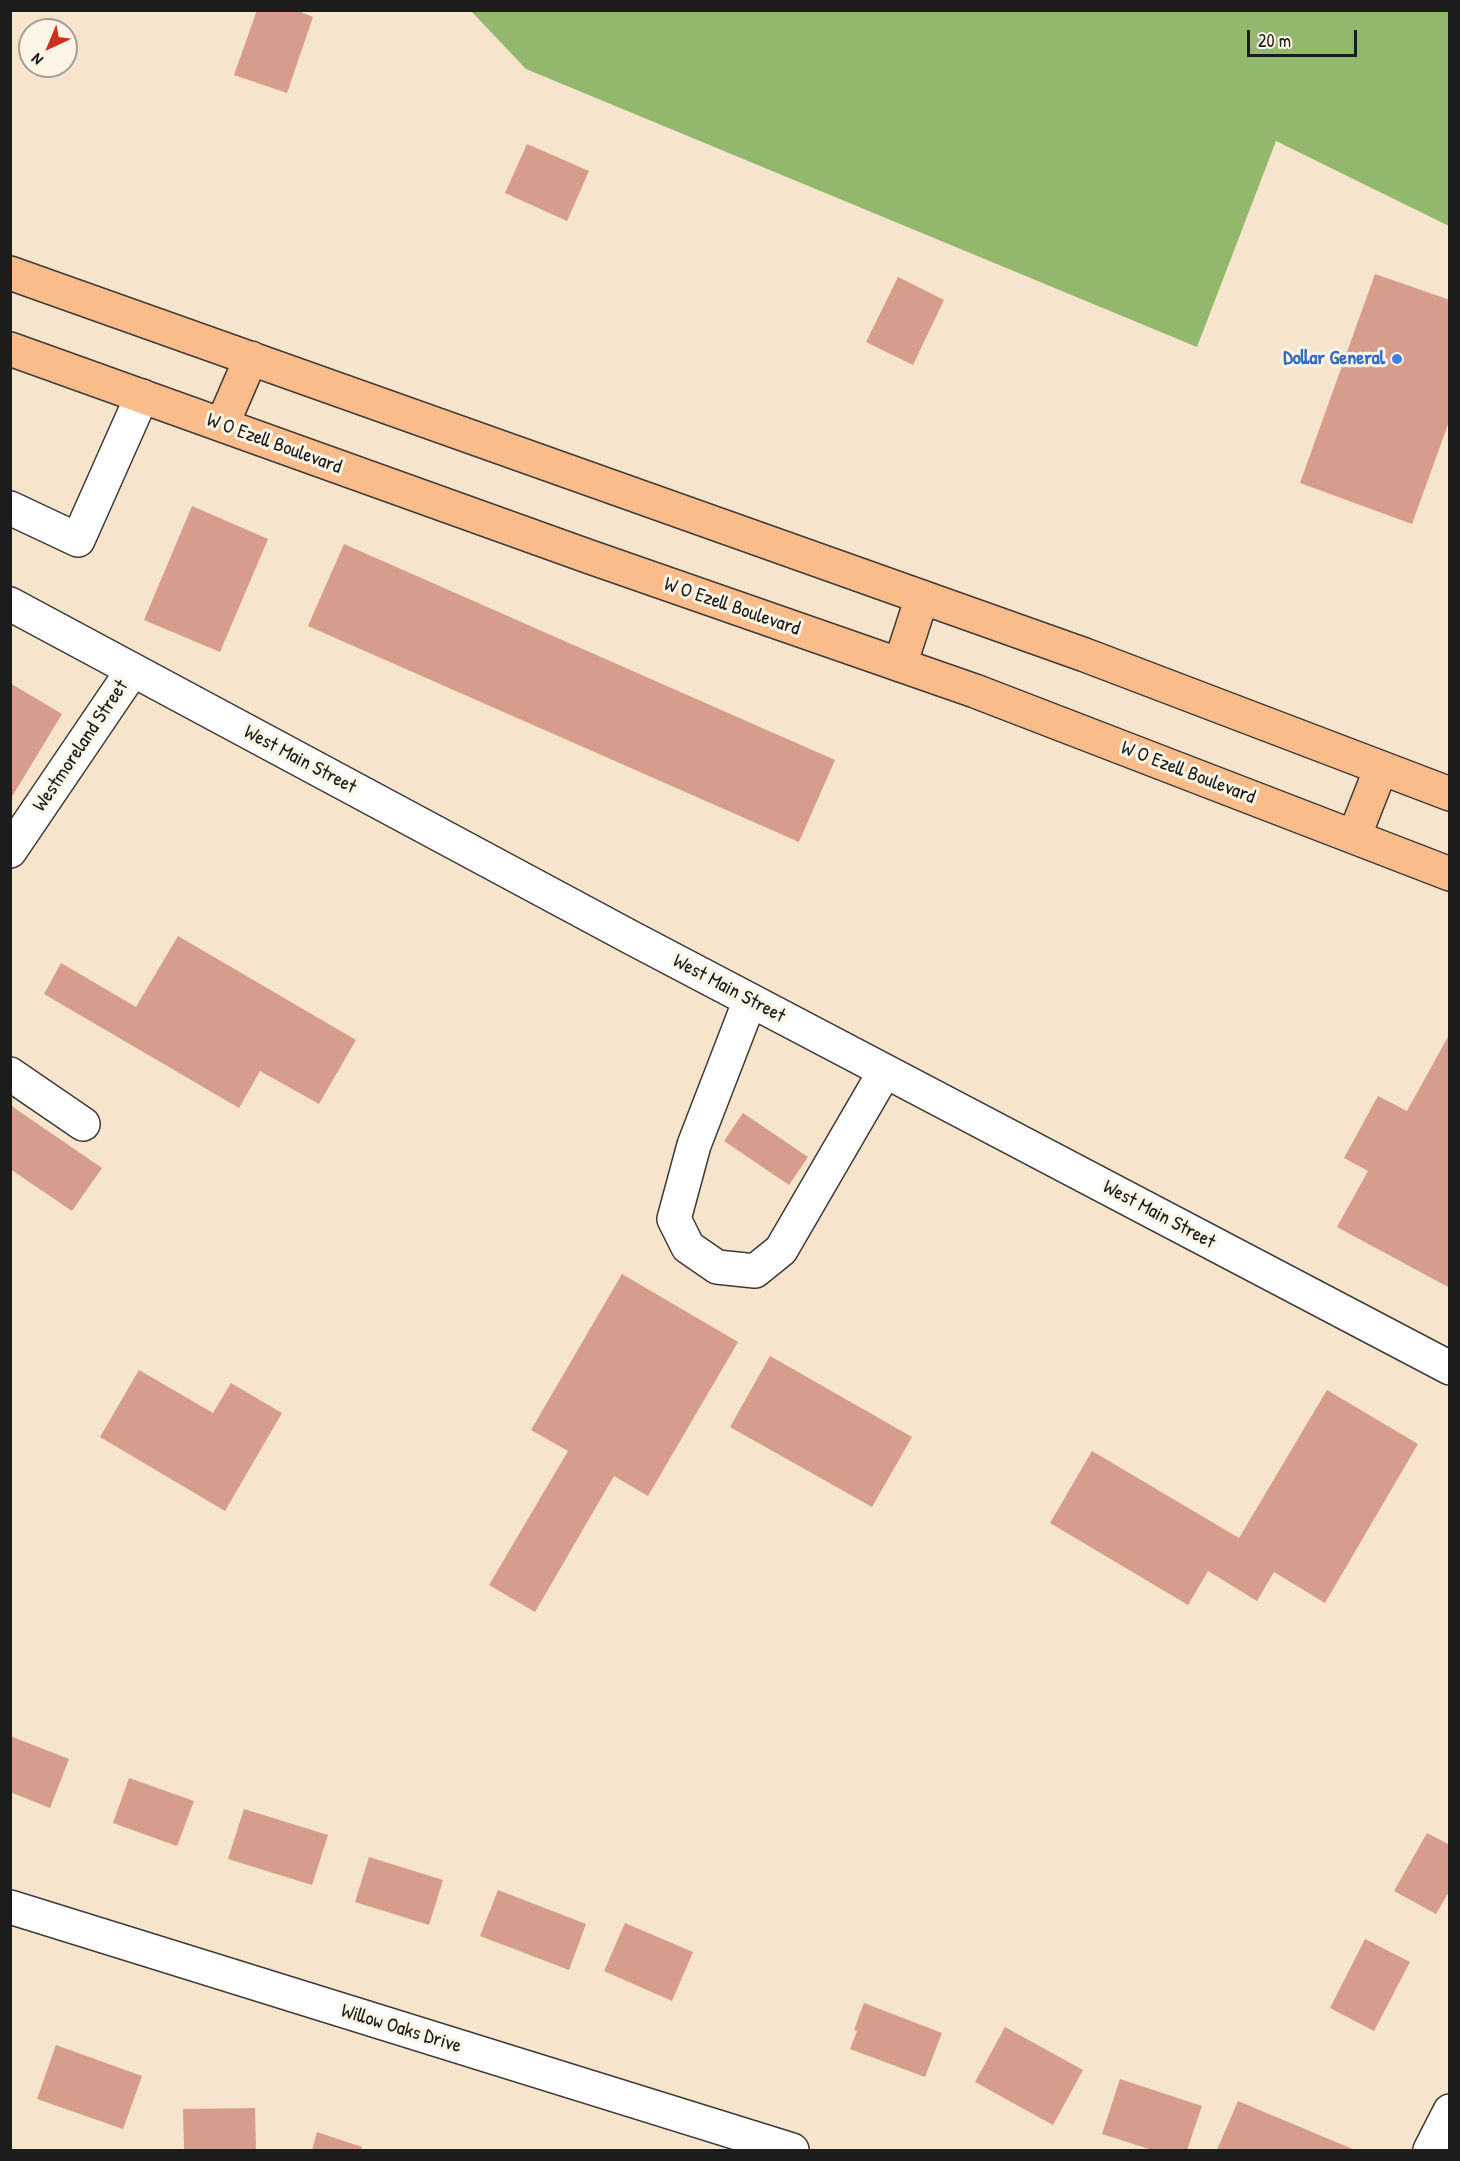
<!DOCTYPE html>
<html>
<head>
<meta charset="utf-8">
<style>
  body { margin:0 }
  #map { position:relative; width:1460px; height:2161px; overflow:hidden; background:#f6e5cc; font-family:"Patrick Hand",sans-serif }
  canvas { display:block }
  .frame { position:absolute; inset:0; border:12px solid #1c1c1c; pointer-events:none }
  .north { position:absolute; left:18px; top:18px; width:60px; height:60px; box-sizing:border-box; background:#fcf5e5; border:2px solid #a29e95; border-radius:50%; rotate:224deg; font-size:16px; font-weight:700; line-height:24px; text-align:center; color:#1c1c1c }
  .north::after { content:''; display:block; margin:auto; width:21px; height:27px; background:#c8321e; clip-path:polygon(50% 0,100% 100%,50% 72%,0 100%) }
  .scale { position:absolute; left:1247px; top:30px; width:110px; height:27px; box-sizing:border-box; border:3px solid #1c1c1c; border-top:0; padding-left:8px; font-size:18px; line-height:21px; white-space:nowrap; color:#1c1c1c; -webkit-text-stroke:4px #fcf5e5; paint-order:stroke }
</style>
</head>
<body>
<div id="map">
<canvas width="1460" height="2161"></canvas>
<div class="frame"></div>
<div class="north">N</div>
<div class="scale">20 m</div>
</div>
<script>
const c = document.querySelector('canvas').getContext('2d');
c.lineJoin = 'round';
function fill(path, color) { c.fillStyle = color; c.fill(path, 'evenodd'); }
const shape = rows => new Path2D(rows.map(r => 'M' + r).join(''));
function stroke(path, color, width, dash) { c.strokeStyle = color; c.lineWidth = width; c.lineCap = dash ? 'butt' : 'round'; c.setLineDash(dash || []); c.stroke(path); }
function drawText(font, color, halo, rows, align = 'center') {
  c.font = font + ' "Patrick Hand",sans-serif'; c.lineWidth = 6; c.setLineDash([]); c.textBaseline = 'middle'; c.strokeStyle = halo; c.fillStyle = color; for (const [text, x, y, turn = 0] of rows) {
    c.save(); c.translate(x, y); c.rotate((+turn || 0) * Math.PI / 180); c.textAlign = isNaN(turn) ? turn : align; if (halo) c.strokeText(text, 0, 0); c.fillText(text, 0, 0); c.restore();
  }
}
fill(shape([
  [471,11,1449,11,1449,226,1276,141,1197,347,526,69]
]), '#93b76c');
fill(shape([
  [257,10,296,10,313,17,287,93,234,75],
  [527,144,589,171,567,221,505,193],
  [1375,274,1450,300,1450,419,1412,524,1300,483],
  [898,277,944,300,913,365,866,342],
  [192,506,268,539,220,652,144,620],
  [344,544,835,760,799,842,308,626],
  [10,683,62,714,10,800],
  [178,936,356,1040,319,1104,260,1071,239,1108,44,994,61,963,136,1007],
  [1450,1033,1450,1288,1337,1227,1368,1171,1344,1158,1378,1096,1407,1111],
  [10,1105,102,1168,72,1211,10,1169],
  [743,1113,808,1157,789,1185,724,1141],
  [622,1274,738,1342,648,1496,614,1476,535,1612,489,1585,568,1451,531,1430],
  [770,1356,912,1437,872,1507,730,1427],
  [139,1370,213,1413,231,1383,282,1413,225,1511,100,1437],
  [1327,1390,1418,1444,1325,1603,1274,1572,1257,1601,1208,1571,1188,1605,1050,1523,1092,1451,1239,1538],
  [10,1736,69,1759,50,1808,10,1792],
  [129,1778,194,1801,177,1846,113,1823],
  [244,1809,328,1835,312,1885,228,1859],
  [1427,1833,1450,1845,1450,1890,1436,1914,1394,1891],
  [369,1857,443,1880,429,1925,355,1902],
  [498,1890,586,1924,569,1970,480,1936],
  [625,1923,693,1952,672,2001,604,1971],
  [1365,1939,1410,1962,1374,2031,1330,2008],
  [864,2003,942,2033,925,2077,850,2049,857,2031,854,2030],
  [1005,2027,1083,2070,1053,2125,975,2082],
  [56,2045,142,2076,123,2129,37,2099],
  [1120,2079,1202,2106,1187,2150,1152,2150,1102,2134],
  [1238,2101,1355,2150,1217,2150],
  [255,2108,256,2150,184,2150,183,2109],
  [317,2132,362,2147,361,2150,312,2150]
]), '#d79d8c');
const minor = shape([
  [10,508,78,540,142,396],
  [10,604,632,938,1450,1368],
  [10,851,132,671],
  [750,1000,694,1145,674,1219,688,1247,717,1267,755,1271,781,1250,885,1071],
  [10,1074,83,1124],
  [10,1907,792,2150],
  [1430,2150,1450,2111]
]);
const major = shape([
  [10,273,1085,655,1450,794],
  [10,349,590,557,975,691,1450,874],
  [222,425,251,358],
  [900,665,922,597],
  [1354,837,1381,768]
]);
stroke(minor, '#3d3a36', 36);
stroke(major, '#3d3a36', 36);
stroke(minor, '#fff', 33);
stroke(major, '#fabc8b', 33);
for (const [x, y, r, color] of [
  [1397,359,6,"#3f7fe0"]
]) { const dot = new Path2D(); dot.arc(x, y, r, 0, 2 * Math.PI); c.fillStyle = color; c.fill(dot); stroke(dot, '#fcf5e5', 2); }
drawText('bold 20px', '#366cbe', '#fcf5e5', [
  ["Dollar General",1385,359]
], 'right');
drawText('20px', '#1c1c1c', '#fcf5e5', [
  ["W O Ezell Boulevard",274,444,20],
  ["W O Ezell Boulevard",732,607,19],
  ["Westmoreland Street",81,746,-56],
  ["West Main Street",300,760,28],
  ["W O Ezell Boulevard",1188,773,21],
  ["West Main Street",729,989,28],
  ["West Main Street",1159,1215,28],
  ["Willow Oaks Drive",401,2029,17]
]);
</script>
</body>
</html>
